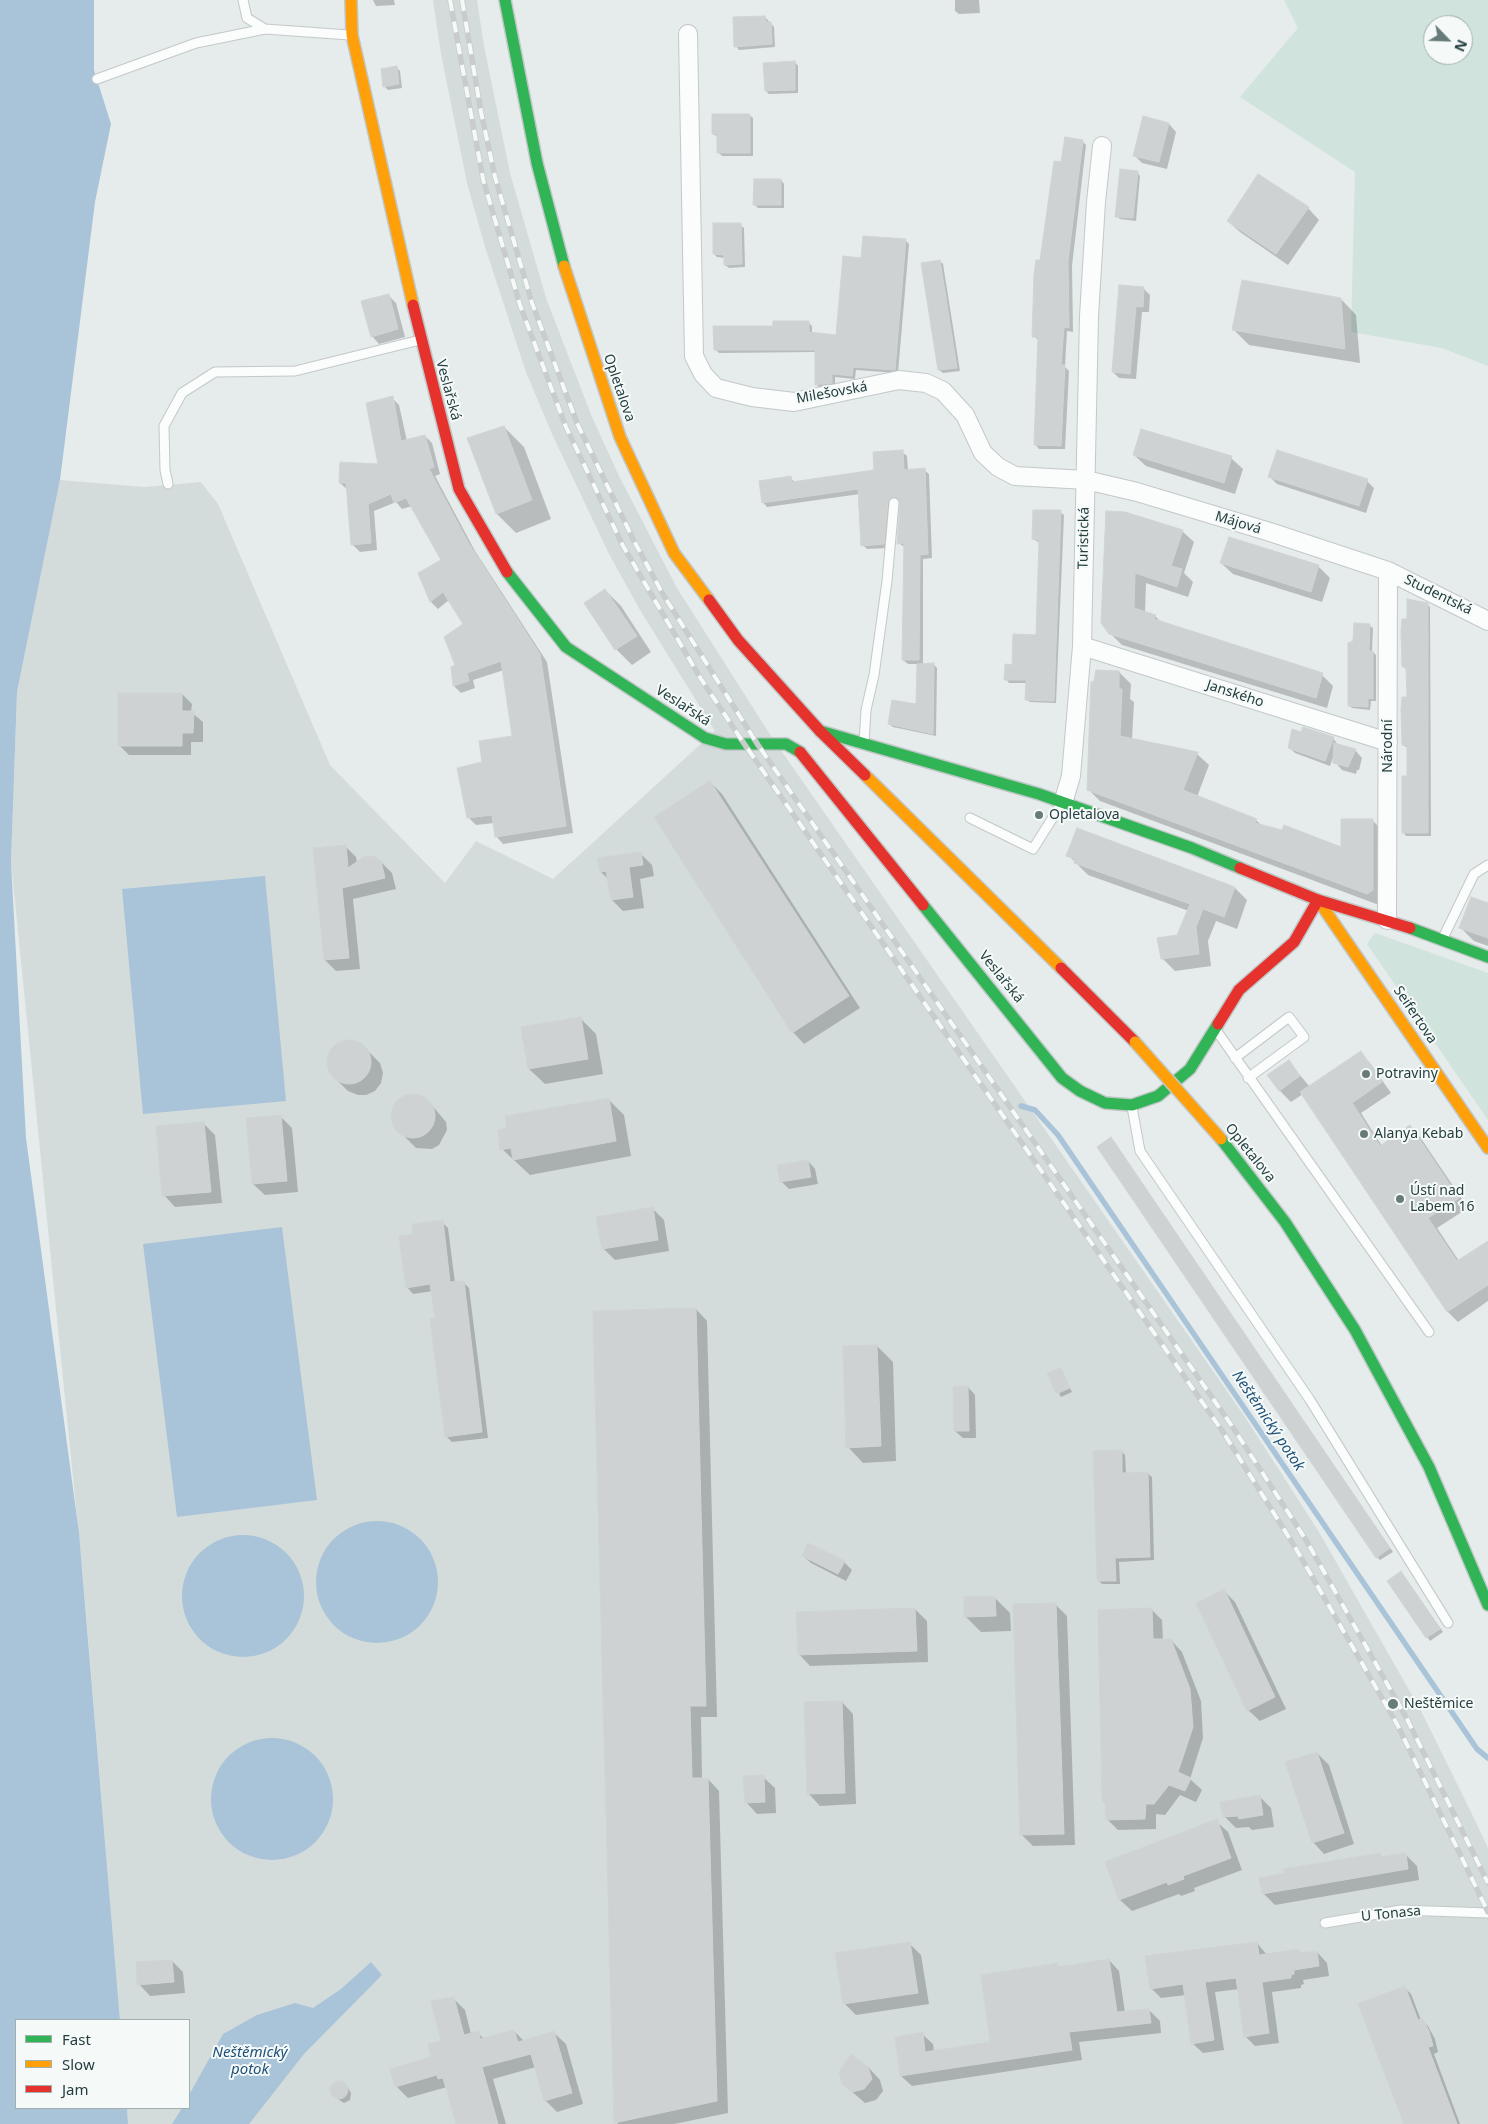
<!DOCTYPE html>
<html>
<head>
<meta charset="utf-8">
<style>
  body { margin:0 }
  #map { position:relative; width:1488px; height:2124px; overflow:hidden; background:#e6ebeb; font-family:"Noto Sans",sans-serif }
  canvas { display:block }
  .legend { position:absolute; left:15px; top:2019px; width:175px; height:90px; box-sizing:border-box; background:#f5faf9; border:1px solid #a1afaf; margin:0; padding:6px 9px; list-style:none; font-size:15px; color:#243e3f }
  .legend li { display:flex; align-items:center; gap:10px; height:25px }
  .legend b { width:25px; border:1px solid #a1afaf }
  .north { position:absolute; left:1423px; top:15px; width:50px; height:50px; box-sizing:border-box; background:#f5faf9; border:1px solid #a1afaf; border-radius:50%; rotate:114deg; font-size:14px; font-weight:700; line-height:20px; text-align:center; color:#243e3f }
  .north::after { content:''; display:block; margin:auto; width:18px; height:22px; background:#687b7b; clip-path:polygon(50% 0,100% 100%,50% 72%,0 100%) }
</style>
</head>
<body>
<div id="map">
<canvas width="1488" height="2124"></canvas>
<ul class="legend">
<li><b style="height:6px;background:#30b455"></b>Fast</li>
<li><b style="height:6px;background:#ff9f0a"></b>Slow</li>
<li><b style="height:6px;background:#e5322d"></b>Jam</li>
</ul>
<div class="north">N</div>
</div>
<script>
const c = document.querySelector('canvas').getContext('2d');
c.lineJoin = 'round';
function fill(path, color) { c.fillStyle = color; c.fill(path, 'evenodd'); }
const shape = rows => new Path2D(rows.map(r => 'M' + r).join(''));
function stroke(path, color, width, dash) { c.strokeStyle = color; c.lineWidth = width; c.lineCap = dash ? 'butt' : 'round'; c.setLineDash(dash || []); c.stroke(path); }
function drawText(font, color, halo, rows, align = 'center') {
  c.font = font + ' "Noto Sans",sans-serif'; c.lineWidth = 4; c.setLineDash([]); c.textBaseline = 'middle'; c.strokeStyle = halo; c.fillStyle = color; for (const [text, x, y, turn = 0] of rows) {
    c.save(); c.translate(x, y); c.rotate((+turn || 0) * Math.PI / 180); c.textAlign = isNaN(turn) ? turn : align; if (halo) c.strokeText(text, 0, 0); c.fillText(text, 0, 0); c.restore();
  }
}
fill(shape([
  [433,0,477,0,484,46,510,173,546,298,592,417,619,476,677,588,771,736,1245,1417,1319,1532,1421,1711,1471,1812,1488,1848,1488,2124,128,2124,127,2108,189,2108,189,2020,120,2020,83,1577,11,862,17,692,60,480,145,487,201,482,218,504,330,765,445,883,476,841,553,879,715,731,640,610,609,554,552,434,526,372,485,247,467,183,441,54]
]), '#d4dcdb');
fill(shape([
  [1284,0,1488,0,1488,366,1442,348,1351,332,1355,172,1240,97,1298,28],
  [1433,25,1463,25,1463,55,1433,55],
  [1375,933,1488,973,1488,1120,1367,944]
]), '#d0e3dc');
fill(shape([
  [0,0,94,0,94,70,111,124,95,202,60,480,17,692,11,862,26,1138,79,1533,120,2020,16,2020,16,2108,127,2108,128,2124,0,2124],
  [265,876,286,1101,143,1114,122,889],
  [282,1227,317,1500,177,1517,143,1244],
  '316 1582a61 61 0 1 1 122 0a61 61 0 1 1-122 0Z',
  '182 1596a61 61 0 1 1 122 0a61 61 0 1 1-122 0Z',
  '211 1799a61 61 0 1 1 122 0a61 61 0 1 1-122 0Z',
  [371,1962,382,1975,304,2054,249,2124,172,2124,182,2108,189,2108,189,2095,223,2034,257,2015,295,2003,313,2008,341,1989]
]), '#a9c4d8');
fill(shape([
  [373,0,394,0,395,5,376,6],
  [955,0,979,0,980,13,959,14,955,11],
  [765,17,774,27,775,47,739,50,736,46],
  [795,62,798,66,798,93,769,94,766,91],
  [396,67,400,71,402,88,388,90,385,87],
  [749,115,753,118,753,156,722,156,718,152,718,137,713,134],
  [1169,124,1176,132,1167,169,1142,163,1134,155],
  [1082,141,1086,145,1072,266,1073,332,1067,331,1065,367,1069,371,1065,449,1039,449,1035,444,1038,340,1034,336,1041,262],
  [1137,172,1140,176,1136,221,1120,219,1116,216],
  [781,180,784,184,784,208,758,208,755,205],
  [1308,208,1319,220,1288,265,1240,232,1228,221],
  [740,225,744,228,745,267,729,268,725,265,725,258,717,257,714,254],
  [906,241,909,244,898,373,856,370,855,379,835,377,835,386,820,388,816,384,816,352,719,353,715,349,775,327,809,323,812,326,812,334,838,336,862,259],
  [940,261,943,264,960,371,943,373,939,370],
  [1120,287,1144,289,1150,295,1149,312,1142,312,1136,379,1119,378,1113,372],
  [388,295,396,303,405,337,379,344,372,336],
  [1341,299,1356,315,1360,363,1249,345,1234,330],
  [392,398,399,405,407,441,425,436,432,443,440,474,435,476,475,551,547,662,573,833,503,844,496,836,494,823,476,825,469,818,484,762,514,737,504,670,473,680,475,688,461,693,454,686,465,624,449,600,438,609,431,602,419,574,443,560,412,506,402,509,396,502,374,511,377,550,360,552,352,544,348,490,340,483,379,465],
  [504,427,524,447,551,519,516,533,497,514],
  [902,452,907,456,908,471,924,470,929,474,932,558,923,559,923,665,933,664,937,668,936,736,893,727,889,724,917,705,918,664,908,664,903,660,905,547,898,543,900,501,895,501,888,548,867,549,863,545,860,494,767,507,763,502,790,478,795,482,875,471],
  [1134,455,1231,458,1243,469,1235,494,1146,466],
  [1270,477,1367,481,1374,488,1366,513,1277,484],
  [1060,512,1064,515,1056,703,1030,702,1027,699,1027,683,1009,683,1006,679,1038,636,1040,543,1033,539],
  [1107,512,1182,531,1194,542,1184,573,1193,582,1188,597,1146,583,1145,613,1155,616,1162,623,1322,675,1333,686,1327,708,1122,645,1110,633],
  [1221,563,1318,566,1330,578,1322,602,1233,574],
  [605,590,621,606,651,652,632,665,616,649,586,603],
  [1427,604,1430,607,1431,836,1406,836,1403,832,1408,777,1408,748,1403,745,1408,699,1407,670,1403,666,1408,621],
  [1369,625,1373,628,1372,651,1376,655,1376,701,1371,701,1370,710,1352,708,1349,705,1354,642],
  [1119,672,1131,684,1130,699,1134,702,1132,740,1197,754,1209,765,1197,797,1256,820,1262,826,1342,848,1373,821,1385,833,1379,905,1100,801,1088,789],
  [182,694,192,704,191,712,203,722,203,742,191,742,191,755,129,755,119,745],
  [1302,734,1333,738,1338,745,1355,750,1362,758,1359,770,1357,770,1356,774,1342,770,1335,762,1334,755,1330,766,1295,753,1289,747],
  [710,782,722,794,860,1008,804,1044,793,1032],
  [345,846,356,857,357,863,381,862,392,873,396,889,353,899,360,969,336,971,325,960],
  [640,853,652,865,654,876,640,879,644,908,623,911,612,900,608,879,601,872,599,859],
  [1068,855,1235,888,1247,900,1237,929,1216,921,1208,941,1211,966,1175,971,1162,958,1178,936,1189,911,1088,875],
  [1488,904,1488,946,1474,941,1461,928],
  [580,1018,596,1034,603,1074,545,1084,529,1069],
  [343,1041,353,1041,361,1044,380,1063,383,1073,381,1083,375,1091,366,1095,358,1095,348,1091,336,1079,328,1065,332,1049],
  [1361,1053,1370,1063,1391,1093,1361,1113,1382,1146,1410,1127,1420,1137,1468,1208,1437,1228,1459,1261,1488,1244,1488,1301,1458,1322,1448,1312,1303,1094,1291,1102,1280,1091,1289,1062,1310,1087],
  [409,1095,419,1096,430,1103,446,1122,447,1130,439,1145,432,1149,416,1148,396,1128,392,1119,393,1109,399,1100],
  [608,1099,624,1115,631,1156,530,1175,502,1149],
  [280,1116,292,1128,298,1192,265,1195,253,1184],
  [204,1124,215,1135,222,1203,175,1207,164,1195],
  [1114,1142,1393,1552,1380,1560,1377,1557],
  [808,1161,815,1169,818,1184,789,1189,781,1181],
  [653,1209,664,1220,669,1251,615,1260,603,1248],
  [442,1222,448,1228,455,1283,463,1282,469,1288,488,1438,452,1442,446,1436,433,1291,413,1294,407,1287,414,1235],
  [696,1309,707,1321,717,1717,701,1717,702,1779,708,1779,719,1791,728,2113,674,2124,618,2124,616,2122],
  [877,1346,893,1362,896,1461,863,1463,848,1447],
  [1060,1369,1072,1392,1061,1397,1049,1374],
  [968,1387,975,1395,976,1438,963,1438,955,1431],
  [1121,1451,1125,1455,1126,1474,1147,1473,1152,1477,1154,1560,1119,1562,1120,1584,1102,1584,1098,1580],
  [803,1556,844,1562,852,1570,846,1581,811,1563],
  [1404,1576,1443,1632,1430,1641,1389,1581],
  [1224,1591,1235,1602,1286,1709,1260,1721,1248,1710],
  [994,1597,1010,1613,1011,1631,981,1632,965,1616],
  [1055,1604,1067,1616,1075,1845,1033,1846,1021,1834],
  [915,1609,927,1621,928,1662,810,1666,799,1654],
  [1151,1609,1162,1620,1163,1640,1171,1640,1182,1652,1201,1701,1203,1738,1190,1779,1202,1790,1196,1802,1180,1795,1165,1815,1156,1814,1156,1829,1118,1830,1107,1819,1107,1804,1104,1802],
  [842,1702,853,1714,856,1804,820,1806,809,1794],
  [1317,1753,1329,1765,1354,1844,1324,1854,1313,1842],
  [763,1777,775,1788,776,1813,757,1814,746,1802],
  [1259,1796,1271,1808,1274,1827,1252,1830,1249,1827,1236,1828,1224,1816],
  [1216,1821,1228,1832,1242,1870,1194,1888,1195,1891,1181,1896,1179,1894,1132,1911,1120,1900,1106,1863],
  [1379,1854,1383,1858,1405,1854,1417,1866,1419,1880,1275,1905,1263,1893],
  [909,1943,921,1955,929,2004,856,2015,844,2003],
  [1257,1943,1267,1955,1299,1951,1302,1954,1317,1952,1327,1963,1329,1976,1303,1980,1304,1984,1301,1985,1301,1988,1272,1992,1279,2043,1255,2046,1245,2036,1239,1989,1215,1992,1224,2050,1203,2053,1192,2043,1186,1995,1161,1998,1151,1988],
  [1109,1960,1119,1971,1125,2013,1149,2010,1160,2021,1161,2033,1079,2042,1082,2060,912,2086,901,2076,922,2034,933,2044,934,2052,992,2043,1057,1965,1061,1968],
  [172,1961,183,1972,185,1993,150,1996,139,1984],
  [1404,1987,1411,1994,1421,2020,1428,2026,1435,2039,1438,2052,1434,2054,1460,2124,1406,2124],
  [453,1998,465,2010,471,2034,478,2033,484,2039,514,2031,524,2041,554,2033,566,2044,583,2104,557,2112,545,2100,536,2067,493,2079,506,2124,457,2124,447,2087,408,2098,396,2086,433,2058,443,2042],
  [868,2067,880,2080,883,2091,876,2100,865,2103,843,2084],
  [334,2084,344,2084,348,2088,351,2093,350,2100,344,2103,333,2096,331,2090]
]), '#0003');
stroke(shape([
  [1021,1106,1035,1110,1058,1135,1477,1749,1488,1758]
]), '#a9c4d8', 5.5);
const building = shape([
  [765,16,766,22,771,22,772,44,734,47,733,17,765,16],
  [795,61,795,90,765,91,763,63,795,61],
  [397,66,399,84,383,87,381,69,397,66],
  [712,114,750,114,750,153,717,153,717,134,712,134,712,114],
  [1143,116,1169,123,1159,162,1133,156,1143,116],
  [1065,137,1083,140,1068,261,1069,328,1064,327,1061,365,1065,365,1061,446,1034,445,1038,337,1032,337,1034,274,1036,260,1040,260,1054,161,1061,162,1065,137],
  [1120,169,1138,171,1133,218,1115,217,1120,169],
  [1258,174,1309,207,1276,254,1227,221,1258,174],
  [754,179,781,179,781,205,753,205,754,179],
  [713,223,741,223,742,264,724,265,724,255,713,254,713,223],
  [863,236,906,239,895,370,853,367,852,376,832,374,832,383,815,385,815,350,714,350,713,326,773,326,773,321,809,321,809,332,836,335,843,256,861,258,863,236],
  [940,260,957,368,938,370,921,263,940,260],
  [1242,280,1341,298,1345,349,1232,330,1242,280],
  [1119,285,1144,287,1143,307,1136,306,1130,374,1112,372,1119,285],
  [389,294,398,329,371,337,361,301,389,294],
  [393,396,401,441,425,435,434,467,429,469,468,542,540,654,566,826,495,837,492,815,467,818,457,768,482,762,479,741,512,736,501,661,467,673,469,681,453,686,451,667,455,665,444,637,463,624,443,592,430,602,418,573,441,560,406,498,394,503,391,494,368,504,371,543,351,545,346,483,339,483,340,462,378,464,366,403,393,396],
  [504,426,532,500,496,514,467,438,504,426],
  [1141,429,1232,456,1224,483,1133,455,1141,429],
  [903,450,904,470,925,468,928,554,920,555,919,660,902,660,904,543,897,544,900,504,898,498,892,497,888,502,884,544,861,546,858,489,762,503,759,481,791,476,792,482,874,470,873,452,903,450],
  [1277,450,1368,479,1359,506,1268,477,1277,450],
  [1033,510,1061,510,1054,701,1025,700,1026,680,1004,680,1005,664,1012,665,1013,634,1036,635,1039,540,1032,539,1033,510],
  [1106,511,1125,512,1183,530,1171,566,1182,569,1177,587,1135,573,1134,608,1156,615,1154,619,1323,673,1316,698,1109,634,1101,623,1106,511],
  [1229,537,1319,565,1311,592,1220,563,1229,537],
  [605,589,637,636,615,650,584,603,605,589],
  [1407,599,1428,603,1428,833,1402,833,1402,776,1407,776,1407,745,1402,745,1401,709,1402,697,1407,697,1406,667,1402,667,1401,630,1402,619,1407,619,1407,599],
  [1354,623,1370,624,1369,651,1373,651,1373,699,1368,698,1368,707,1348,706,1348,643,1353,641,1354,623],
  [934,663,933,734,888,724,892,700,916,704,917,664,934,663],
  [1096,670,1119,671,1119,689,1122,689,1120,736,1198,752,1183,790,1257,819,1255,823,1282,830,1284,825,1341,847,1341,819,1373,819,1373,890,1367,894,1087,790,1091,682,1094,681,1096,670],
  [118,693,182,693,182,711,194,711,193,733,182,733,182,746,118,746,118,693],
  [1303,727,1334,737,1325,761,1288,748,1292,729,1301,732,1303,727],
  [1334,743,1356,749,1348,767,1333,763,1334,743],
  [710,781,849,996,792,1033,654,817,710,781],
  [1077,828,1235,887,1224,917,1203,909,1196,927,1199,954,1161,959,1157,938,1177,935,1190,904,1074,863,1075,859,1066,856,1077,828],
  [346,845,348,868,365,856,373,856,381,861,385,878,342,888,349,958,324,960,313,848,346,845],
  [641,852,643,865,629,867,633,897,611,900,606,871,600,872,597,858,641,852],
  [1471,897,1488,903,1488,938,1459,928,1471,897],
  [581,1017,588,1059,528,1069,521,1027,581,1017],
  '327 1062a22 22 0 1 1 44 0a22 22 0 1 1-44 0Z',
  [1361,1051,1382,1082,1352,1103,1380,1146,1410,1125,1459,1198,1428,1218,1457,1261,1488,1241,1488,1285,1447,1312,1300,1092,1361,1051],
  [1289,1060,1300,1076,1279,1091,1267,1075,1289,1060],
  '391 1116a22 22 0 1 1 44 0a22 22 0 1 1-44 0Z',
  [609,1098,616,1141,513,1160,511,1148,500,1150,498,1130,507,1128,505,1116,609,1098],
  [281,1115,287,1181,252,1184,246,1118,281,1115],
  [204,1122,211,1192,162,1196,156,1126,204,1122],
  [1111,1137,1390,1548,1376,1558,1097,1147,1111,1137],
  [808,1160,811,1177,780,1182,777,1165,808,1160],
  [653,1207,658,1240,602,1249,596,1217,653,1207],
  [443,1220,450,1282,464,1281,482,1432,445,1437,430,1319,435,1318,430,1284,406,1288,399,1236,413,1234,412,1224,443,1220],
  [696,1308,706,1706,690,1706,692,1778,708,1778,717,2101,614,2123,593,1311,696,1308],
  [877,1345,881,1446,846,1448,843,1346,877,1345],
  [1061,1368,1070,1388,1056,1394,1047,1373,1061,1368],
  [968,1386,969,1431,954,1431,953,1387,968,1386],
  [1122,1450,1122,1473,1148,1472,1150,1557,1115,1558,1116,1581,1097,1581,1093,1451,1122,1450],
  [808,1543,845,1561,838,1574,802,1556,808,1543],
  [1401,1571,1440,1629,1426,1638,1387,1581,1401,1571],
  [1224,1589,1275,1697,1247,1711,1196,1603,1224,1589],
  [964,1596,995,1596,996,1616,964,1617,964,1596],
  [1056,1603,1064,1834,1020,1835,1013,1604,1056,1603],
  [915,1608,917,1651,798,1655,796,1612,915,1608],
  [1152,1608,1153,1639,1171,1639,1190,1689,1193,1727,1178,1772,1191,1778,1185,1791,1169,1785,1154,1804,1146,1804,1145,1819,1106,1820,1105,1802,1103,1802,1102,1798,1098,1610,1152,1608],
  [842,1701,845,1793,807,1794,804,1702,842,1701],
  [1317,1752,1344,1833,1312,1843,1285,1762,1317,1752],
  [764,1775,765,1802,745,1803,743,1776,764,1775],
  [1260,1795,1263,1815,1239,1819,1238,1816,1223,1817,1220,1802,1260,1795],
  [1217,1819,1231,1858,1183,1876,1184,1879,1168,1885,1167,1882,1119,1900,1105,1862,1217,1819],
  [1380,1853,1380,1857,1406,1853,1408,1869,1262,1894,1259,1878,1284,1873,1284,1869,1380,1853],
  [910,1942,918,1993,843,2004,835,1953,910,1942],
  [1257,1942,1259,1955,1299,1949,1300,1953,1317,1951,1319,1966,1294,1970,1294,1974,1291,1975,1291,1978,1262,1982,1269,2033,1244,2037,1236,1978,1205,1982,1214,2040,1191,2044,1183,1984,1150,1989,1145,1956,1257,1942],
  [1109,1959,1117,2012,1149,2009,1151,2023,1069,2032,1072,2050,900,2076,895,2037,923,2032,925,2052,990,2042,981,1975,1058,1963,1058,1967,1109,1959],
  [172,1960,174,1982,137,1985,136,1962,172,1960],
  [1405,1986,1418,2020,1422,2018,1429,2031,1433,2046,1428,2047,1457,2124,1404,2124,1358,2004,1405,1986],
  [454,1997,464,2035,479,2031,480,2039,514,2030,518,2042,554,2031,572,2093,544,2101,531,2054,482,2067,498,2124,456,2124,443,2078,438,2079,437,2075,395,2087,390,2069,431,2057,428,2044,441,2041,431,2001,454,1997],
  [851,2054,868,2067,872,2079,864,2089,852,2092,842,2084,839,2072,851,2054],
  '330 2090a9 9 0 1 1 18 0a9 9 0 1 1-18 0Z'
]);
fill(building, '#ced2d2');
stroke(building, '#cfd4d4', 1);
const lane = shape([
  [243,0,247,18,265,29],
  [97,79,196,43,265,29,349,35],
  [168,484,165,470,164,426,182,393,215,372,295,371,420,340],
  [864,743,866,710,874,675,887,581,894,503],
  [970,818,1033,849,1062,803],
  [1443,938,1474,874,1488,865],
  [1216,1030,1429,1332],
  [1235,1058,1289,1017,1304,1037,1248,1078],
  [1132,1107,1140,1151,1310,1400,1448,1623],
  [1325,1923,1401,1910,1488,1913]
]);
const street = shape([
  [688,34,694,356,703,374,716,388,752,397,794,402,899,380,926,383,943,391,965,415,983,453,998,467,1015,476,1086,480,1137,492,1270,532,1388,571,1488,621],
  [1082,646,1388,742],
  [1063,803,1071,776,1082,646,1089,316,1096,202,1102,146],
  [1387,920,1388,571]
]);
const fast = shape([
  [505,0,537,163,564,266],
  [507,572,566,647,705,738,726,744,786,744,800,752],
  [820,731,1039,794,1192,848,1240,868],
  [923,905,1062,1078,1080,1091,1105,1103,1132,1105,1158,1096,1190,1069,1218,1024],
  [1410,928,1488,957],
  [1221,1139,1285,1222,1355,1330,1429,1467,1488,1605]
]);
const slow = shape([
  [351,0,352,35,413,305],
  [564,266,620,437,674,553,709,600],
  [865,775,1061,968],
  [1318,900,1488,1148]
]);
const jam = shape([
  [413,305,459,489,507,572],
  [709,600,738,640,820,731,865,775],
  [800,752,923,905],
  [1240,868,1318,900,1410,928],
  [1061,968,1135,1042],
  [1218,1024,1239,990,1294,942,1318,900]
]);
stroke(lane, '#c3c8c8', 11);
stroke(street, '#c3c8c8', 20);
stroke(fast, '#c0c7c7', 14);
stroke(slow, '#c0c7c7', 14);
stroke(jam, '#c0c7c7', 14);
stroke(lane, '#fbfcfc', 9);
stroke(street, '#fbfcfc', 18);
stroke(fast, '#30b455', 11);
stroke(slow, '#ff9f0a', 11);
stroke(jam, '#e5322d', 11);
const rail = shape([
  [450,0,483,179,520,305,566,427,623,546,701,679,745,745,1223,1432,1295,1547,1397,1724,1488,1912],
  [462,0,481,112,495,177,532,303,577,423,634,541,664,596,758,745,1232,1426,1306,1540,1407,1719,1488,1883]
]);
stroke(rail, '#c8cccc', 5.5);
stroke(rail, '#f5faf9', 4, [11]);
const slowBridge = shape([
  [1135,1042,1221,1139]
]);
stroke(slowBridge, '#c2caca', 14, []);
stroke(slowBridge, '#ff9f0a', 11);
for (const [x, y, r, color] of [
  [1039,815,5,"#687b7b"],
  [1366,1074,5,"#687b7b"],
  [1364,1134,5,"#687b7b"],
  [1400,1199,5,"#687b7b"],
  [1393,1704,6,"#687b7b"]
]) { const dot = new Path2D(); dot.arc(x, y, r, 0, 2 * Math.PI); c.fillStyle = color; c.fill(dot); stroke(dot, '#f5faf9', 2); }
drawText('14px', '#243e3f', '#f5faf9', [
  ["Opletalova",619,388,71],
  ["Veslařská",448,390,75],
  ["Milešovská",832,393,-10],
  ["Májová",1238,523,17],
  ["Turistická",1084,538,-89],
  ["Studentská",1438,595,26],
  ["Janského",1235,694,18],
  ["Veslařská",683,706,33],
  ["Národní",1388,746,-90],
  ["Veslařská",1001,977,51],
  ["Seifertova",1415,1015,56],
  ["Opletalova",1250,1153,51],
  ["U Tonasa",1391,1914,-6]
]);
drawText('14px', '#243e3f', '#f5faf9', [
  ["Opletalova",1049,815],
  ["Potraviny",1376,1074],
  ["Alanya Kebab",1374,1134],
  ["Ústí nad",1410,1191],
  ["Labem 16",1410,1207],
  ["Neštěmice",1404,1704]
], 'left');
drawText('italic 15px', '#205179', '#f5faf9', [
  ["Neštěmický potok",1268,1421,56],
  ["Neštěmický",250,2053],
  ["potok",250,2070]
]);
</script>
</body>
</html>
